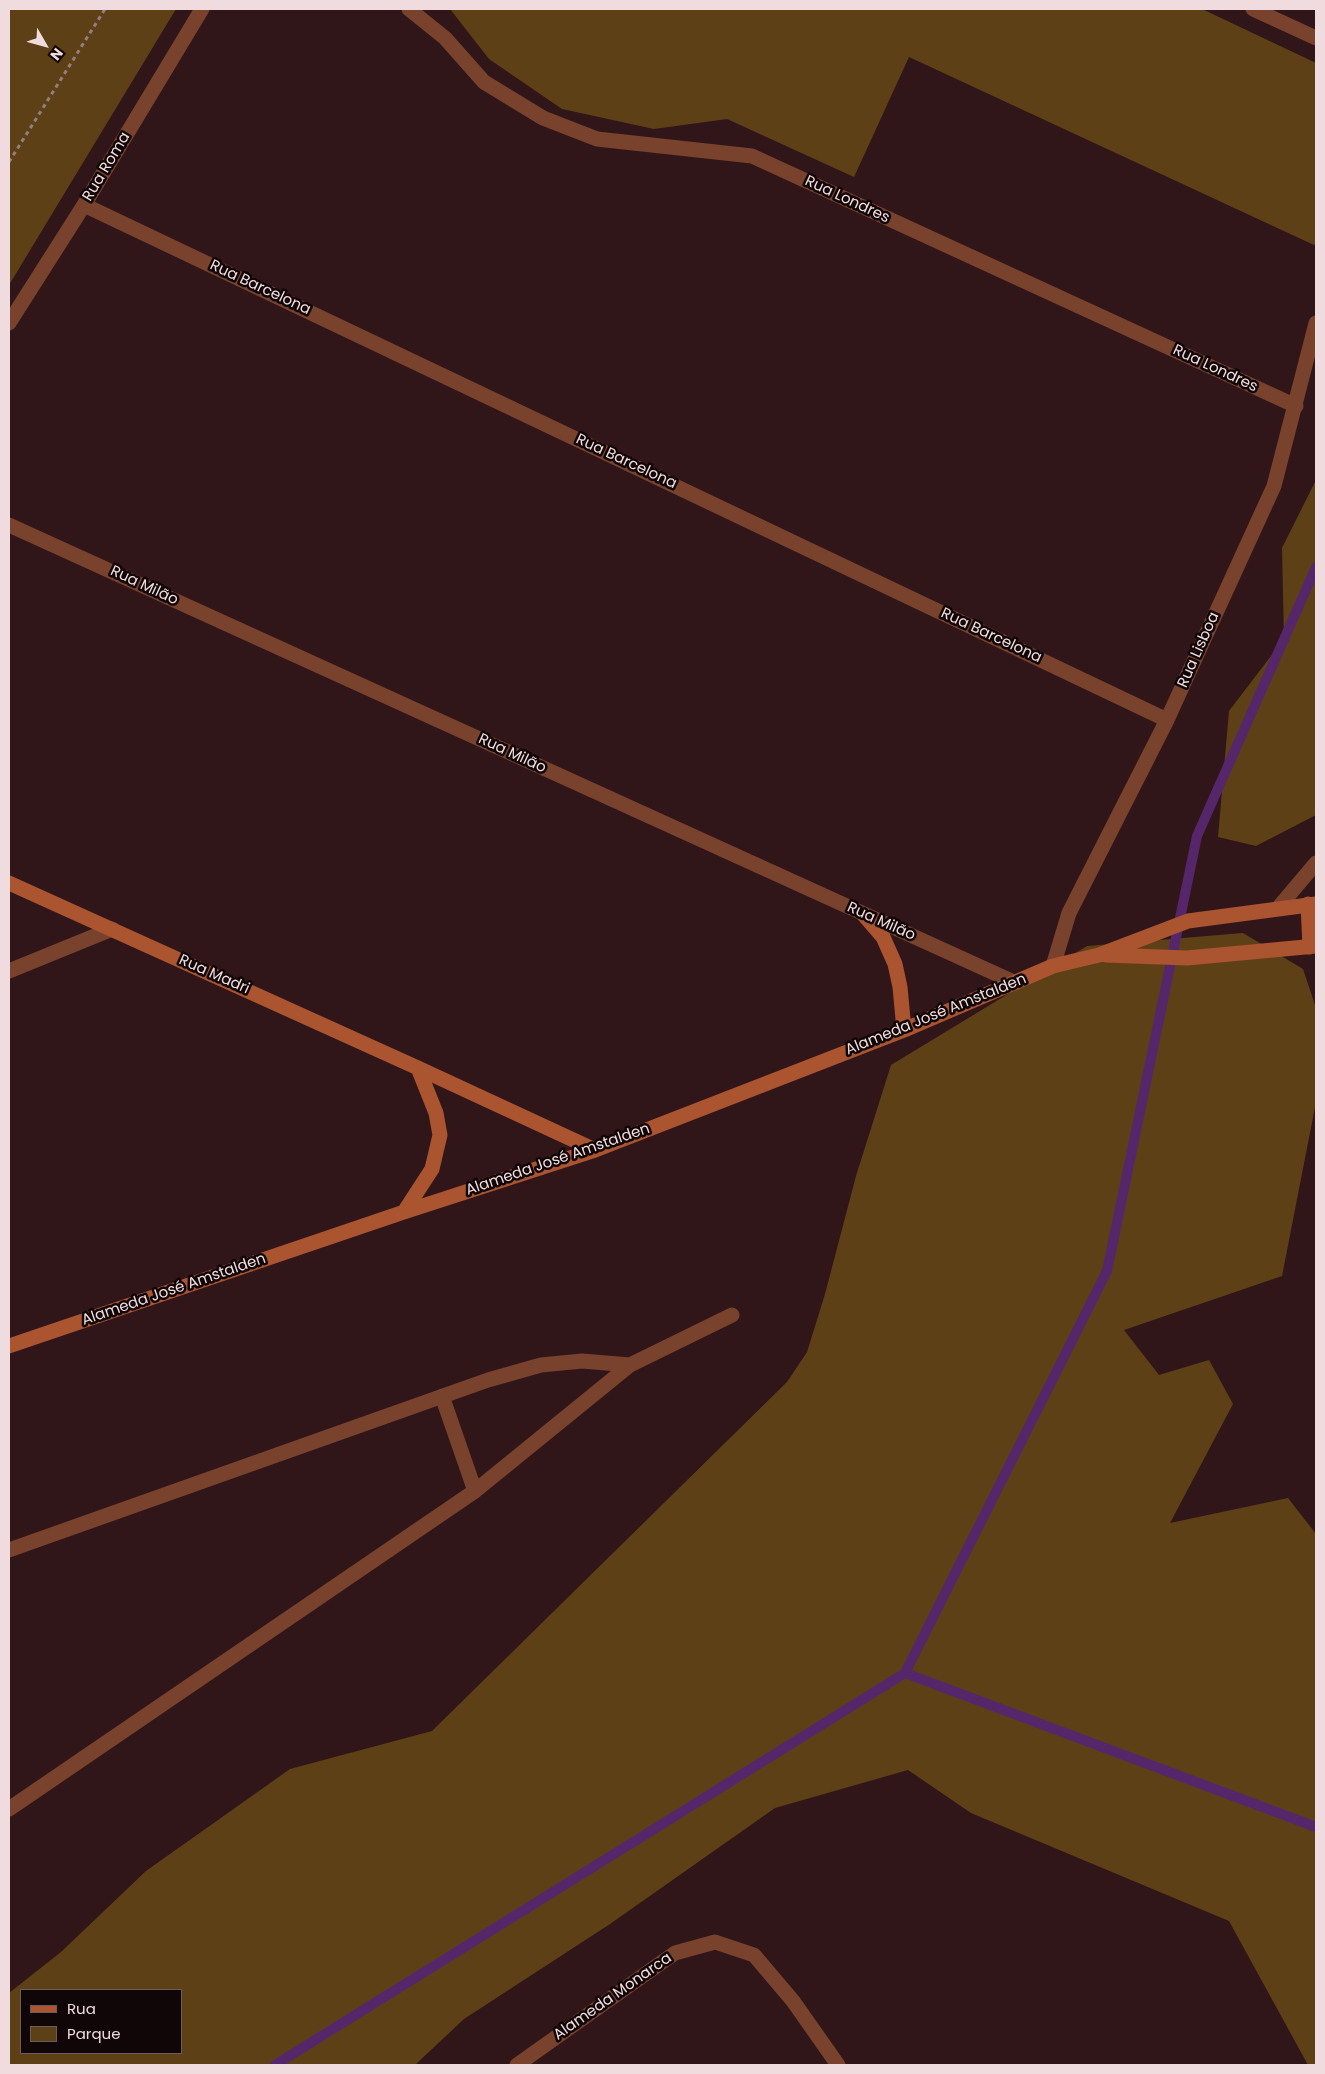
<!DOCTYPE html>
<html>
<head>
<meta charset="utf-8">
<style>
  body { margin:0 }
  #map { position:relative; width:1325px; height:2074px; overflow:hidden; background:#311619; font-family:Poppins,sans-serif }
  canvas { display:block }
  .frame { position:absolute; inset:0; border:10px solid #f0dcde; pointer-events:none }
  .legend { position:absolute; left:20px; top:1989px; width:162px; height:65px; box-sizing:border-box; background:#110607; border:1px solid #6a5c5d; margin:0; padding:6px 9px; list-style:none; font-size:15px; color:#f0dcde }
  .legend li { display:flex; align-items:center; gap:10px; height:25px }
  .legend b { width:25px; border:1px solid #6a5c5d }
  .north { position:absolute; left:20px; top:20px; width:50px; height:50px; -webkit-text-stroke:4px #110607; paint-order:stroke; rotate:128deg; font-size:14px; font-weight:700; line-height:20px; text-align:center; color:#f0dcde }
  .north::after { content:''; display:block; margin:auto; width:18px; height:22px; background:#f0dcde; clip-path:polygon(50% 0,100% 100%,50% 72%,0 100%) }
</style>
</head>
<body>
<div id="map">
<canvas width="1325" height="2074"></canvas>
<div class="frame"></div>
<ul class="legend">
<li><b style="height:6px;background:#aa5430"></b>Rua</li>
<li><b style="height:14px;background:#5e4016"></b>Parque</li>
</ul>
<div class="north">N</div>
</div>
<script>
const c = document.querySelector('canvas').getContext('2d');
c.lineJoin = 'round';
function fill(path, color) { c.fillStyle = color; c.fill(path, 'evenodd'); }
const shape = rows => new Path2D(rows.map(r => 'M' + r).join(''));
function stroke(path, color, width, dash) { c.strokeStyle = color; c.lineWidth = width; c.lineCap = dash ? 'butt' : 'round'; c.setLineDash(dash || []); c.stroke(path); }
function drawText(font, color, halo, rows, align = 'center') {
  c.font = font + ' Poppins,sans-serif'; c.lineWidth = 5; c.setLineDash([]); c.textBaseline = 'middle'; c.strokeStyle = halo; c.fillStyle = color; for (const [text, x, y, turn = 0] of rows) {
    c.save(); c.translate(x, y); c.rotate((+turn || 0) * Math.PI / 180); c.textAlign = isNaN(turn) ? turn : align; if (halo) c.strokeText(text, 0, 0); c.fillText(text, 0, 0); c.restore();
  }
}
fill(shape([
  [9,9,176,9,9,285],
  [450,9,1202,9,1316,63,1316,243,1314,245,909,57,854,177,727,119,654,129,562,109,489,59],
  [1316,480,1316,815,1256,846,1218,837,1229,711,1284,639,1282,548],
  [1243,933,1303,969,1316,1008,1316,1102,1282,1276,1124,1330,1159,1375,1209,1360,1233,1404,1170,1523,1288,1498,1316,1534,1316,2065,1308,2065,1229,1921,971,1813,908,1770,775,1808,610,1924,464,2019,415,2065,9,2065,9,1993,61,1952,146,1871,290,1769,432,1731,787,1382,807,1352,825,1294,856,1176,891,1065,1087,946],
  [21,1990,181,1990,181,2053,21,2053]
]), '#5e4016');
stroke(shape([
  [905,1673,1107,1271,1197,836,1316,567],
  [275,2065,905,1673,1316,1827]
]), '#56266b', 10);
stroke(shape([
  [9,162,105,9]
]), '#947d7f', 3, [4, 4]);
stroke(shape([
  [409,9,445,38,484,82,543,118,597,139,752,156,1296,406],
  [1253,9,1316,38],
  [84,205,1167,720],
  [9,323,84,205,202,9],
  [9,525,1016,983],
  [1278,908,1316,863],
  [1053,966,1069,913,1167,720,1274,486,1316,323],
  [9,971,112,929],
  [442,1396,475,1491],
  [9,1550,488,1380,541,1365,582,1361,630,1365],
  [9,1809,475,1491,630,1365,732,1315],
  [517,2065,675,1953,715,1942,754,1955,793,2001,838,2065]
]), '#78422d', 15);
stroke(shape([
  [9,883,418,1068,595,1150],
  [1308,904,1310,947],
  [864,915,883,937,895,964,900,987,904,1030],
  [1106,955,1187,958,1316,946],
  [404,1212,432,1169,440,1135,436,1113,418,1068],
  [9,1346,404,1212,595,1150,904,1030,1053,966,1099,955,1188,921,1316,904]
]), '#aa5430', 15);
drawText('15px', '#f0dcde', '#110607', [
  ["Rua Roma",107,167,-59],
  ["Rua Londres",847,200,25],
  ["Rua Barcelona",260,288,25],
  ["Rua Londres",1215,369,25],
  ["Rua Barcelona",626,462,25],
  ["Rua Milão",144,586,25],
  ["Rua Barcelona",991,636,25],
  ["Rua Lisboa",1199,650,-66],
  ["Rua Milão",512,754,25],
  ["Rua Milão",881,922,24],
  ["Rua Madri",214,975,24],
  ["Alameda José Amstalden",936,1015,-22],
  ["Alameda José Amstalden",558,1160,-19],
  ["Alameda José Amstalden",174,1290,-19],
  ["Alameda Monarca",613,1997,-35]
]);
</script>
</body>
</html>
